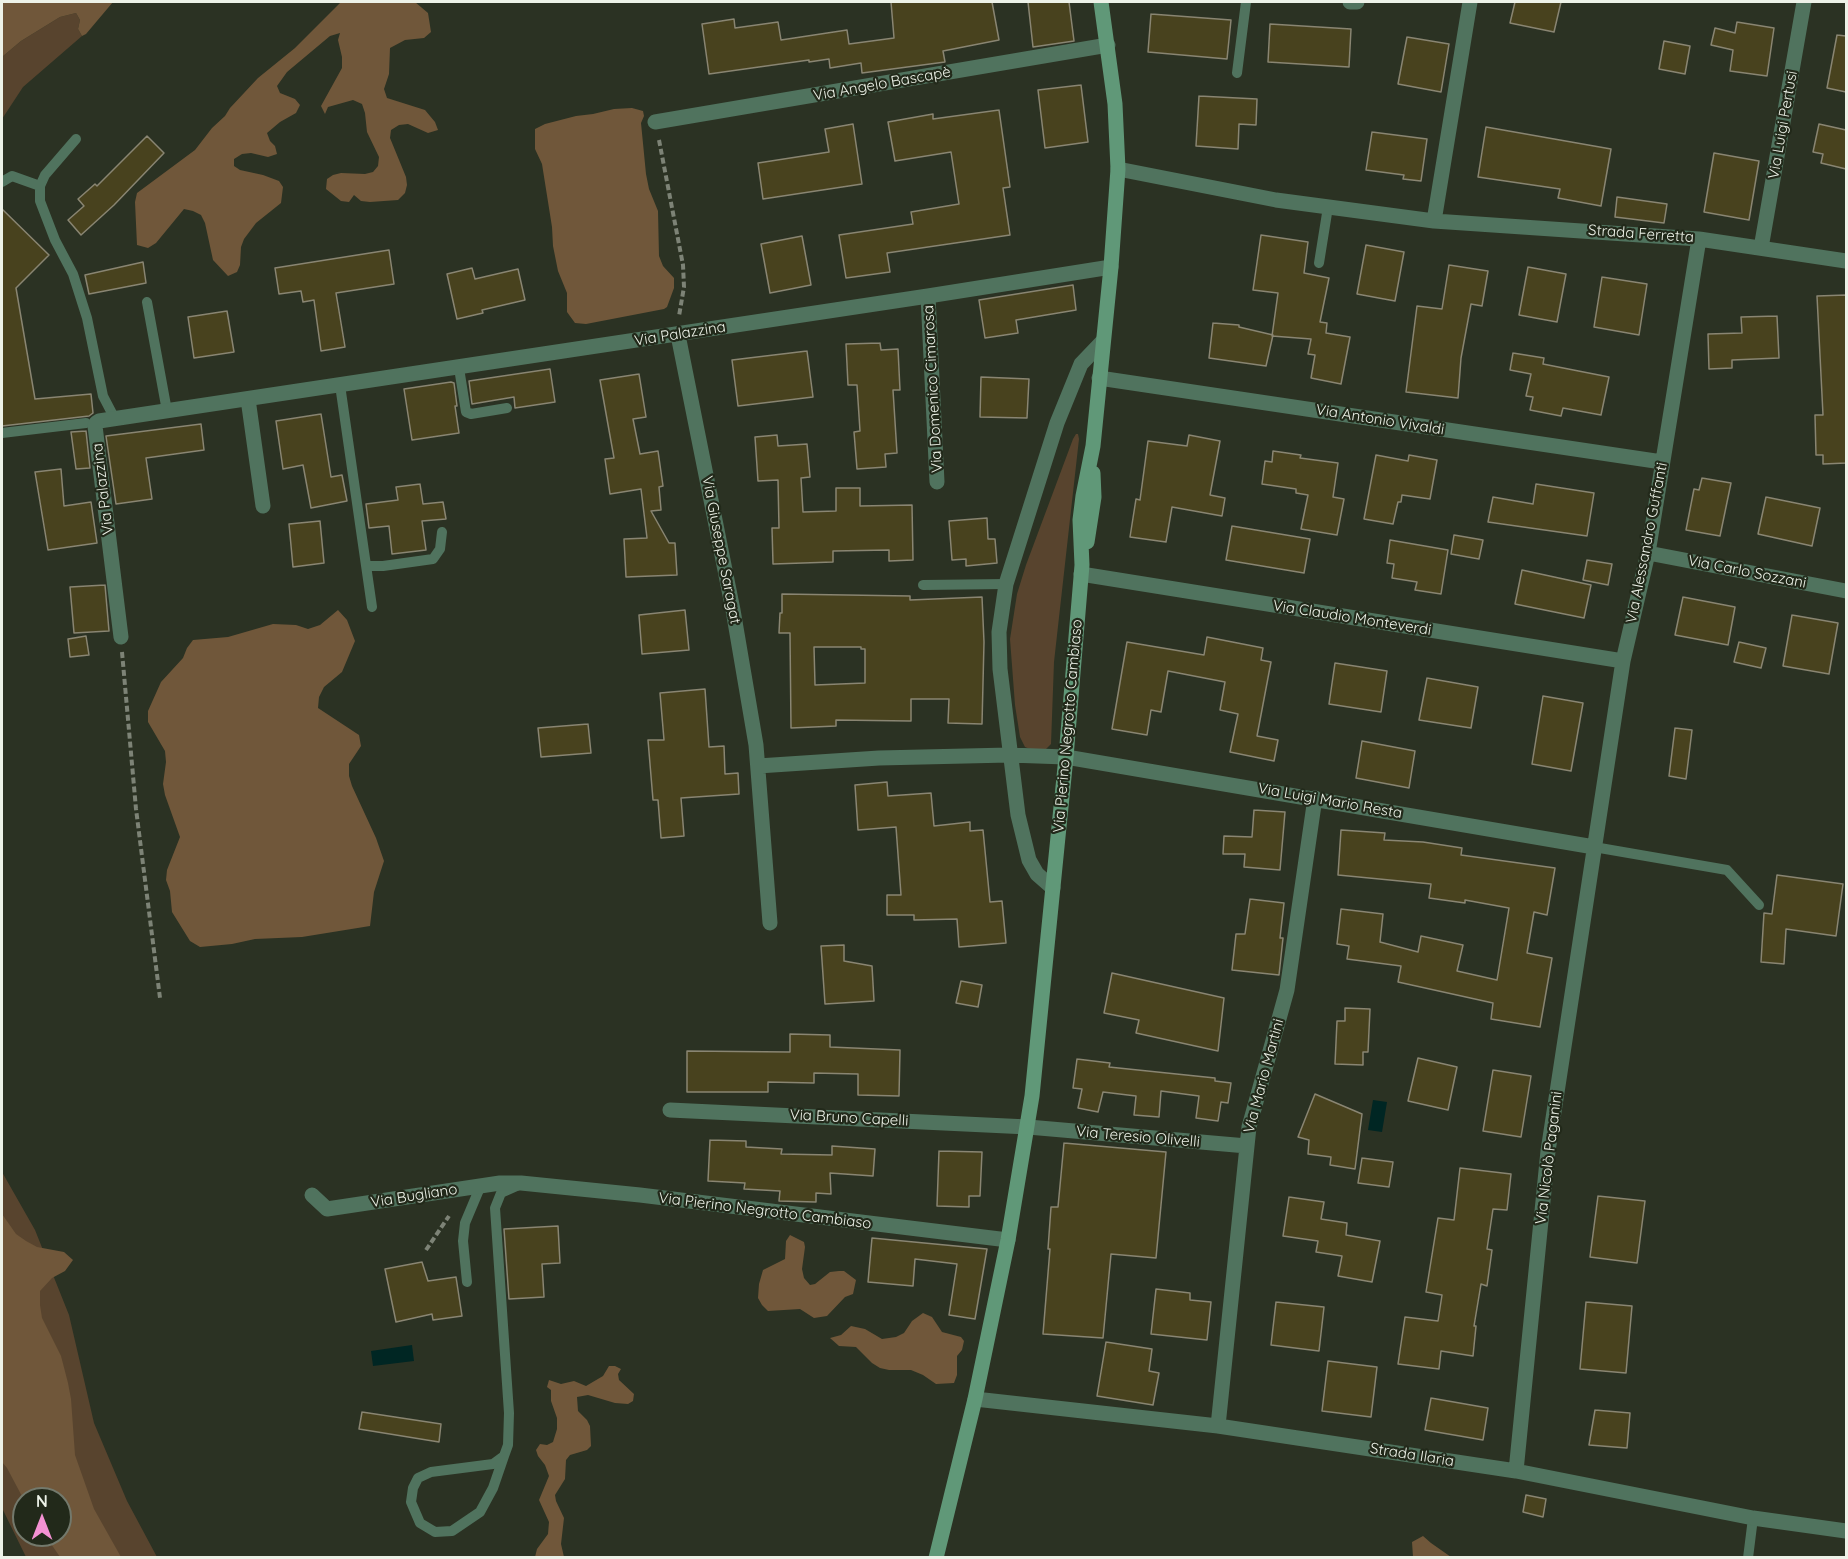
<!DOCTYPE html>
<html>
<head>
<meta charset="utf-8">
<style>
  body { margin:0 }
  #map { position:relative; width:1848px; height:1559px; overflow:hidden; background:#2b3223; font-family:Quicksand,sans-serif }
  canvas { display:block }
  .frame { position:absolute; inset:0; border:3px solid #edf2e8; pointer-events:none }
  .north { position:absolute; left:12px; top:1487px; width:60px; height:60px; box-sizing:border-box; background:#22291a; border:2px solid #73796c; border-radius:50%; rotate:0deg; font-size:16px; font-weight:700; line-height:24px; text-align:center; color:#edf2e8 }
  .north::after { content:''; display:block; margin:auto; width:21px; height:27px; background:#f491d3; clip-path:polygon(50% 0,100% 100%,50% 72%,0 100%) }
</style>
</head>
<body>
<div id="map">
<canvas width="1848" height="1559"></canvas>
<div class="frame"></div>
<div class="north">N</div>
</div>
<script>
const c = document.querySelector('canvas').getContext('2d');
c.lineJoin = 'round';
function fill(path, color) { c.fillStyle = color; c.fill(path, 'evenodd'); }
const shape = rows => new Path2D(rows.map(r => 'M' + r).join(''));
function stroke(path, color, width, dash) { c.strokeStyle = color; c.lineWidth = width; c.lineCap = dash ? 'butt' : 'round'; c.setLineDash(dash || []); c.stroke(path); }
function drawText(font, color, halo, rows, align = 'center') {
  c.font = font + ' Quicksand,sans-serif'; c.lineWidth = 4.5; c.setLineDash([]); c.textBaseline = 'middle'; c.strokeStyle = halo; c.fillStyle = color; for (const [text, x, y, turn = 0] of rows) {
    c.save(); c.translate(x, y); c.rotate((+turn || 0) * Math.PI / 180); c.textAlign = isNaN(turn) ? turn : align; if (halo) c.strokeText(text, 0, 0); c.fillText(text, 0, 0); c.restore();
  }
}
fill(shape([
  [76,13,80,20,78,29,82,36,23,87,2,119,2,57,21,41,60,17],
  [1076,434,1078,434,1079,439,1054,662,1051,744,1046,749,1030,749,1025,747,1020,737,1015,705,1010,639,1017,594,1026,565,1073,439],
  [2,1172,35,1230,69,1315,94,1423,127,1501,157,1557,26,1557,2,1508],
  [24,1499,60,1499,60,1535,24,1535]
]), '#58442e');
fill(shape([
  [2,2,113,2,86,34,82,36,78,29,80,20,76,13,60,17,21,41,2,57],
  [341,2,415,2,428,13,431,32,424,38,405,40,390,48,389,74,384,89,387,98,425,110,435,122,438,130,428,133,408,124,399,125,391,130,390,138,406,177,407,185,405,193,398,200,370,202,361,201,354,195,349,202,341,201,326,189,327,179,333,175,341,173,365,174,373,172,378,166,379,157,367,132,365,113,362,104,353,100,328,107,325,114,321,106,342,68,342,57,338,40,340,33,330,36,287,72,277,86,280,93,295,99,300,105,296,113,280,122,267,133,270,141,275,146,277,154,268,157,251,153,242,154,234,159,234,166,240,170,263,175,279,181,283,187,281,203,256,223,244,239,241,247,240,265,237,272,228,276,213,260,205,223,201,215,193,211,184,209,156,243,148,248,137,245,135,202,137,193,195,150,212,128,225,116,230,108,258,78,295,48],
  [632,108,643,111,644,116,641,123,646,174,649,189,658,211,659,256,663,266,674,278,674,288,667,307,664,309,586,324,575,323,567,312,567,293,558,271,553,246,552,227,542,164,535,149,535,129,545,124,576,116,593,114,614,109],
  [338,610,347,620,355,641,342,672,324,687,319,697,318,708,359,735,361,746,349,764,349,776,352,786,376,838,384,861,374,892,370,926,302,937,255,939,232,944,200,947,190,941,172,912,170,891,166,880,167,870,180,837,165,795,163,784,166,762,165,751,148,722,148,711,161,682,183,658,187,648,193,640,228,637,273,624,296,625,308,629,320,625],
  [2,1214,16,1234,26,1241,37,1247,64,1252,73,1260,65,1271,52,1278,40,1291,40,1305,42,1318,61,1356,68,1383,71,1399,75,1455,94,1509,121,1557,60,1557,45,1535,60,1535,60,1499,24,1500,7,1468,2,1462],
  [790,1235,804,1242,805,1247,802,1269,804,1278,810,1285,815,1284,830,1272,839,1271,844,1271,856,1280,853,1294,845,1297,827,1316,814,1318,800,1309,768,1311,762,1305,758,1298,759,1284,763,1270,785,1259,786,1241],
  [923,1313,932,1317,942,1332,961,1337,964,1341,962,1350,957,1356,957,1375,954,1383,936,1384,923,1375,911,1370,889,1370,880,1368,872,1363,856,1347,839,1346,830,1338,841,1335,851,1326,865,1329,882,1339,896,1337,904,1333,912,1321],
  [609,1366,615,1366,621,1369,618,1374,619,1380,634,1394,633,1401,628,1404,615,1403,588,1395,577,1397,578,1411,587,1420,590,1426,591,1446,587,1450,570,1455,566,1460,565,1479,555,1495,556,1501,564,1518,561,1544,564,1557,535,1557,537,1549,548,1534,549,1522,539,1500,549,1476,545,1465,538,1456,536,1450,540,1444,547,1445,553,1442,557,1429,557,1418,551,1401,551,1390,547,1387,549,1380,561,1384,574,1381,586,1386,603,1376],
  [1423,1536,1431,1543,1451,1557,1413,1557,1412,1542]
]), '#70573a');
fill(shape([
  [1373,1100,1387,1102,1382,1132,1368,1130],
  [412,1345,414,1361,373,1366,371,1351]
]), '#002623');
const building = shape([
  [891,2,992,2,999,40,943,51,945,62,862,73,861,63,830,68,829,59,809,62,809,60,709,74,702,24,734,19,735,28,778,22,781,40,847,30,849,44,894,38,891,2],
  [1028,2,1069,2,1074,41,1033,47,1028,2],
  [1515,2,1561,2,1554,32,1510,23,1515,2],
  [1151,14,1231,20,1227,59,1148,52,1151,14],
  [1737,22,1774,28,1767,76,1730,71,1733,50,1711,45,1715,28,1735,33,1737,22],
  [1270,24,1351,29,1349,67,1268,62,1270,24],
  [1837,35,1846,36,1846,92,1827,88,1837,35],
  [1407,37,1449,44,1441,92,1398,84,1407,37],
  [1664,41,1690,46,1685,74,1659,69,1664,41],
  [1081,85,1088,142,1045,148,1038,90,1081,85],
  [1199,96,1257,99,1256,125,1239,124,1238,149,1196,146,1199,96],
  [999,110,1010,187,1003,188,1010,235,887,253,890,272,846,278,839,235,913,224,911,212,959,204,951,152,895,161,888,122,933,114,933,119,999,110],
  [853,124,862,184,763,199,758,163,829,152,825,129,853,124],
  [1819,124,1846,130,1846,169,1821,163,1823,154,1813,152,1819,124],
  [1486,127,1611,149,1601,206,1558,198,1560,189,1478,177,1486,127],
  [1372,132,1427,139,1421,181,1403,179,1404,175,1366,170,1372,132],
  [147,136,164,153,114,205,81,235,68,220,84,206,78,199,95,184,97,186,147,136],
  [1714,153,1759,161,1749,220,1704,212,1714,153],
  [1617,197,1667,204,1664,223,1615,217,1617,197],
  [2,209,49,255,16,288,35,399,91,394,93,413,89,416,2,426,2,209],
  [1261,235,1308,242,1304,273,1329,278,1320,322,1327,323,1326,333,1350,337,1341,384,1311,378,1315,355,1308,354,1311,339,1272,336,1278,293,1253,290,1261,235],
  [802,236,811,285,770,293,761,244,802,236],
  [1366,245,1404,252,1395,301,1357,294,1366,245],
  [389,250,394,284,336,293,345,347,321,351,314,300,303,302,301,291,279,294,275,268,389,250],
  [143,262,146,283,89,294,85,275,143,262],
  [1449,265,1488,271,1482,306,1471,304,1461,358,1458,398,1406,392,1417,306,1442,309,1449,265],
  [1528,267,1566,274,1557,322,1519,315,1528,267],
  [472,268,475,279,518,269,525,300,482,310,483,313,457,319,447,274,472,268],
  [1602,277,1647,284,1639,335,1594,327,1602,277],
  [1073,285,1076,310,1016,320,1018,333,985,338,979,300,1073,285],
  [1846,295,1846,463,1823,464,1823,455,1816,455,1815,415,1823,415,1817,296,1846,295],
  [227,311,234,352,194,358,188,317,227,311],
  [1777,316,1779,358,1732,360,1732,368,1709,369,1708,334,1742,333,1741,317,1777,316],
  [1213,323,1239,325,1239,327,1273,335,1266,366,1209,358,1213,323],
  [880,343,881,350,898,349,900,390,893,390,897,453,885,454,886,467,857,469,854,432,860,431,857,385,848,385,846,344,880,343],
  [807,351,813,397,738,406,732,360,807,351],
  [1513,353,1544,358,1543,364,1609,377,1601,415,1563,408,1561,416,1530,410,1533,397,1526,396,1531,374,1510,370,1513,353],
  [550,369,555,402,515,408,514,397,472,404,469,381,550,369],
  [639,374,646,417,633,419,640,454,658,451,663,486,659,487,661,510,651,511,669,543,675,543,677,575,626,577,624,539,647,538,641,489,610,494,605,459,614,458,600,380,639,374],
  [981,377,1029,379,1027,418,980,417,981,377],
  [451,382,454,383,457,406,455,406,459,433,412,440,404,389,451,382],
  [321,414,331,477,342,475,347,501,311,508,303,465,283,469,276,421,321,414],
  [201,424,204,450,146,458,152,499,116,504,106,436,201,424],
  [86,431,90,468,76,469,71,432,86,431],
  [777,435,778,446,807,444,810,477,801,478,803,512,836,511,836,488,860,488,860,506,912,505,913,560,889,561,889,550,833,551,833,562,773,564,772,528,779,528,778,480,758,481,755,437,777,435],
  [1189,435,1220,441,1210,495,1225,498,1222,516,1172,507,1166,542,1130,537,1136,499,1140,500,1148,441,1187,446,1189,435],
  [1273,451,1301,455,1300,458,1338,463,1333,497,1344,499,1337,535,1301,529,1308,495,1296,493,1296,489,1262,484,1265,461,1272,462,1273,451],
  [1376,455,1408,461,1409,455,1437,460,1430,499,1402,495,1401,502,1398,502,1393,524,1364,519,1376,455],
  [61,469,64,506,91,502,97,543,48,550,35,472,61,469],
  [1702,478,1731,483,1720,536,1686,530,1694,489,1699,490,1702,478],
  [420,484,423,504,443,502,446,519,422,521,426,550,392,554,389,526,369,528,366,504,398,500,396,487,420,484],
  [1536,484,1594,493,1587,536,1488,522,1493,497,1533,504,1536,484],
  [1766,497,1820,508,1812,546,1758,534,1766,497],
  [987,518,988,539,995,539,997,563,966,566,966,559,952,560,949,521,987,518],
  [320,521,324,563,293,567,289,524,320,521],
  [1232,526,1310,539,1304,573,1226,560,1232,526],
  [1454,535,1483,540,1479,559,1451,554,1454,535],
  [1390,540,1448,550,1441,594,1415,590,1417,582,1392,578,1394,564,1387,563,1390,540],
  [1587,560,1612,564,1608,585,1583,580,1587,560],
  [1522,570,1591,585,1584,618,1515,604,1522,570],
  [105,585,109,631,74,633,70,587,105,585],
  [782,594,910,596,910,600,982,597,984,642,982,724,948,723,949,699,911,699,911,721,836,720,836,726,791,728,790,633,779,633,780,613,782,613,782,594],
  [814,647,861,647,861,649,865,649,865,683,815,685,814,647],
  [1683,597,1735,607,1728,645,1675,635,1683,597],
  [685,610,689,650,642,654,639,615,685,610],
  [1792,615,1838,623,1829,674,1783,666,1792,615],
  [86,636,89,655,70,657,68,639,86,636],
  [1207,637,1263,648,1261,660,1271,662,1257,736,1278,740,1274,761,1230,752,1238,714,1220,710,1225,682,1168,671,1161,712,1151,710,1147,735,1112,729,1127,642,1204,655,1207,637],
  [1739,642,1766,648,1761,668,1734,662,1739,642],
  [1335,663,1387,671,1381,712,1329,704,1335,663],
  [1427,678,1478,687,1471,728,1419,720,1427,678],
  [705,689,709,747,724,746,725,774,738,773,739,794,681,798,684,836,661,838,658,800,653,800,648,740,664,740,660,693,705,689],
  [1543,696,1583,703,1571,771,1532,764,1543,696],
  [588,724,591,753,541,757,538,728,588,724],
  [1675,728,1692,730,1686,779,1669,776,1675,728],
  [1362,741,1415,751,1409,788,1356,778,1362,741],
  [887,782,888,796,931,793,934,826,970,822,970,831,983,830,990,902,1002,901,1006,943,959,947,957,919,914,920,914,915,887,915,887,895,901,895,896,827,858,830,855,785,887,782],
  [1254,810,1285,812,1280,870,1244,867,1245,854,1223,854,1224,836,1252,837,1254,810],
  [1341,830,1385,833,1384,840,1423,842,1462,848,1461,855,1555,868,1547,915,1534,912,1527,953,1552,958,1540,1027,1491,1019,1493,1003,1398,982,1401,966,1347,959,1349,946,1337,944,1341,909,1383,914,1380,942,1418,952,1421,936,1463,945,1457,971,1497,980,1509,908,1465,900,1465,903,1429,898,1431,884,1338,875,1341,830],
  [1777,875,1843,884,1836,936,1786,929,1784,964,1761,962,1764,913,1772,914,1777,875],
  [1250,899,1284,903,1280,938,1283,938,1279,975,1232,970,1236,934,1245,934,1250,899],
  [844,945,844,961,872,966,874,1001,825,1004,821,946,844,945],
  [1112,973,1224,998,1218,1051,1136,1033,1139,1020,1104,1013,1112,973],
  [961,981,982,985,978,1007,956,1003,961,981],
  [1345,1008,1370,1009,1368,1052,1363,1052,1363,1065,1335,1064,1337,1021,1345,1021,1345,1008],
  [790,1034,830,1035,830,1047,900,1050,899,1096,858,1095,858,1074,814,1073,814,1083,768,1082,768,1092,687,1092,687,1051,790,1052,790,1034],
  [1418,1058,1457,1067,1448,1110,1408,1101,1418,1058],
  [1077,1059,1110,1063,1109,1067,1215,1078,1215,1081,1231,1083,1228,1103,1221,1102,1218,1121,1196,1118,1199,1096,1161,1091,1159,1117,1134,1115,1136,1096,1103,1092,1098,1112,1078,1108,1082,1089,1073,1088,1077,1059],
  [1493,1070,1531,1076,1521,1137,1483,1131,1493,1070],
  [1315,1094,1362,1114,1355,1169,1330,1165,1331,1157,1308,1154,1309,1140,1298,1137,1315,1094],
  [710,1140,746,1141,746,1147,782,1149,781,1154,832,1155,832,1146,875,1149,873,1176,830,1173,831,1194,816,1193,816,1202,779,1201,780,1191,744,1189,745,1183,708,1181,710,1140],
  [1064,1143,1166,1152,1156,1258,1111,1254,1103,1338,1043,1334,1050,1249,1048,1249,1051,1207,1058,1207,1064,1143],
  [939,1151,982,1152,980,1196,969,1196,969,1207,937,1206,939,1151],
  [1362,1158,1393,1162,1389,1187,1358,1183,1362,1158],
  [1460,1168,1511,1174,1507,1210,1493,1209,1487,1249,1492,1250,1487,1286,1481,1284,1474,1326,1476,1326,1473,1356,1441,1351,1439,1369,1398,1364,1405,1317,1438,1321,1442,1295,1426,1292,1438,1218,1454,1220,1460,1168],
  [1598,1196,1645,1201,1637,1263,1590,1257,1598,1196],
  [1289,1197,1324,1202,1321,1219,1347,1223,1346,1235,1380,1241,1372,1282,1338,1276,1342,1256,1316,1252,1318,1241,1283,1236,1289,1197],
  [558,1226,560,1263,542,1264,544,1297,509,1299,504,1229,558,1226],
  [872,1238,987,1249,975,1319,949,1315,957,1264,915,1259,913,1286,868,1282,872,1238],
  [422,1262,428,1281,456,1277,462,1316,433,1320,432,1314,396,1322,385,1269,422,1262],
  [1156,1289,1190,1293,1190,1300,1211,1302,1207,1340,1151,1334,1156,1289],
  [1276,1302,1324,1307,1319,1351,1271,1345,1276,1302],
  [1586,1302,1632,1306,1626,1373,1580,1369,1586,1302],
  [1106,1342,1152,1349,1149,1371,1159,1373,1153,1405,1097,1396,1106,1342],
  [1328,1361,1377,1367,1371,1417,1322,1411,1328,1361],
  [1431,1398,1488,1408,1483,1440,1425,1430,1431,1398],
  [1595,1410,1630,1413,1627,1448,1589,1445,1595,1410],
  [362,1412,441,1424,439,1442,359,1429,362,1412],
  [1526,1495,1546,1499,1543,1517,1523,1512,1526,1495]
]);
fill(building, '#48421e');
stroke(building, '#898572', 1.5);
stroke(shape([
  [659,140,683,265,684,287,679,316],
  [122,652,136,809,160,998],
  [426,1250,449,1216]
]), '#7d8376', 4, [6, 3]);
stroke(shape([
  [1237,73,1246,2],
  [76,139,45,175,40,186,40,201,55,240,73,274,87,318,103,396,115,419],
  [2,182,12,176,40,186],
  [1319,263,1328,207],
  [147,302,167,411],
  [459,368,466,412,471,414,507,408],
  [340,385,372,607],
  [2,433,86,423],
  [366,566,383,566,433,559,440,549,442,532],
  [923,585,1006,584],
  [1594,847,1727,870,1759,905],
  [467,1282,463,1241,465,1223,481,1185],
  [504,1456,508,1445,509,1413,495,1208,501,1193,519,1185],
  [504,1456,493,1488,480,1512,452,1531,435,1532,420,1523,411,1502,413,1488,418,1478,431,1472,493,1464,504,1456],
  [1748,1558,1753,1518]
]), '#50735e', 10);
stroke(shape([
  [1350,2,1357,2],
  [655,122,1108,45],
  [1118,169,1276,200,1434,221,1699,239,1846,261],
  [1434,221,1470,2],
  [1761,248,1804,2],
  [928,296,937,482],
  [678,335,733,610,756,745,770,923],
  [1099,378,1662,462],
  [248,399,263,506],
  [1648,553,1846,591],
  [1081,574,1623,661],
  [121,637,95,426,96,423,99,421,928,296,1111,267],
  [758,766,879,758,1009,755,1066,757,1594,847],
  [1053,888,1037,874,1029,860,1018,815,1000,669,999,632,1006,584,1057,423,1081,364,1103,341],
  [670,1110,1028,1127,1247,1146],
  [312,1195,327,1209,500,1183,521,1183,640,1195,1008,1240],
  [975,1399,1218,1426,1516,1471,1753,1518,1846,1531],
  [1218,1426,1249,1127,1287,990,1315,798],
  [1516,1471,1548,1151,1623,661,1648,553,1699,239]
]), '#50735e', 15);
stroke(shape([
  [1087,542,1094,497,1093,473],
  [936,1558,975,1399,1008,1240,1032,1096,1066,757,1082,565,1080,520,1083,496,1093,446,1111,267,1118,169,1115,104,1101,2]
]), '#609878', 15);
drawText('15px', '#edf2e8', '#22291a', [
  ["Via Angelo Bascapè",882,84,-10],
  ["Via Luigi Pertusi",1783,125,-80],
  ["Strada Ferretta",1641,234,4],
  ["Via Palazzina",680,334,-9],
  ["Via Domenico Cimarosa",933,389,-93],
  ["Via Antonio Vivaldi",1380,420,9],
  ["Via Palazzina",103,489,-97],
  ["Via Alessandro Guffanti",1647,543,-79],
  ["Via Giuseppe Saragat",721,550,79],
  ["Via Carlo Sozzani",1747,572,11],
  ["Via Claudio Monteverdi",1352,618,9],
  ["Via Pierino Negrotto Cambiaso",1068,726,-85],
  ["Via Luigi Mario Resta",1330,801,10],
  ["Via Mario Martini",1264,1076,-75],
  ["Via Bruno Capelli",849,1118,3],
  ["Via Teresio Olivelli",1138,1137,5],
  ["Via Nicolò Paganini",1549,1158,-83],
  ["Via Bugliano",414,1196,-9],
  ["Via Pierino Negrotto Cambiaso",765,1211,7],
  ["Strada Ilaria",1412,1455,9]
]);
</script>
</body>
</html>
